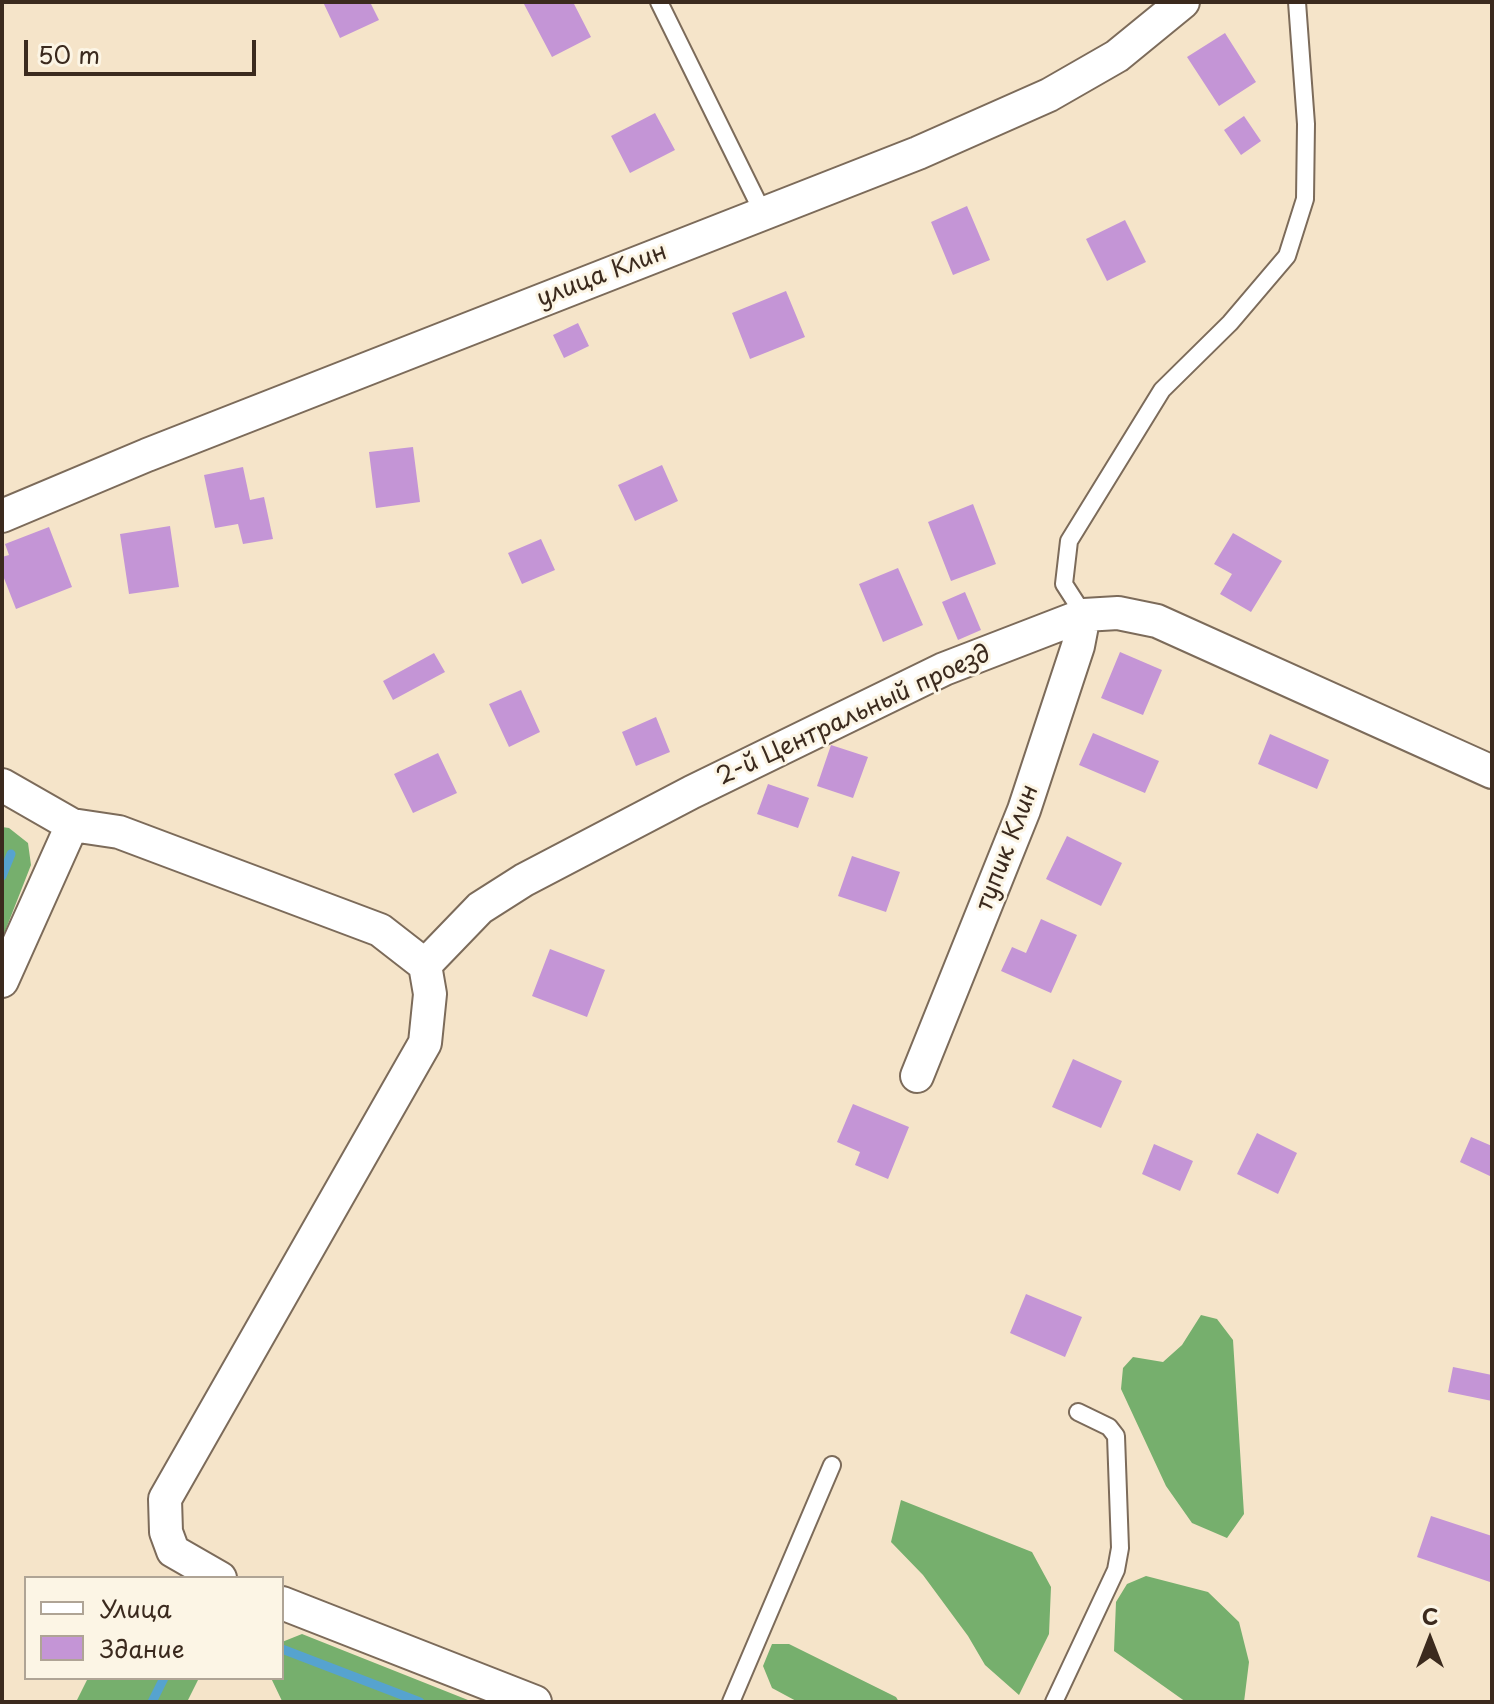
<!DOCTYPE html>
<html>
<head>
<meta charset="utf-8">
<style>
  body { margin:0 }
  #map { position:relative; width:1494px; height:1704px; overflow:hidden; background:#f5e4c9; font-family:"Playpen Sans",sans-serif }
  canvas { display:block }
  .frame { position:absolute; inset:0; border:4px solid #3b2a1e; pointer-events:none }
  .legend { position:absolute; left:24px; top:1576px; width:260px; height:104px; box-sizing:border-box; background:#fcf5e5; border:2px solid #afa495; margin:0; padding:10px 14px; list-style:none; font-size:24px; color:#3b2a1e }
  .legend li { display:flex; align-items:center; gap:16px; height:40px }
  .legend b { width:40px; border:2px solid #afa495 }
  .north { position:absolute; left:1390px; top:1600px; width:80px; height:80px; -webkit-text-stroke:6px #fcf5e5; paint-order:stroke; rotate:0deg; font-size:22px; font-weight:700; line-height:32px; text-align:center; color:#3b2a1e }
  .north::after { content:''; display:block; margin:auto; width:28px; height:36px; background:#3b2a1e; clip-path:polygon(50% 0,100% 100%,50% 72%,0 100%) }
  .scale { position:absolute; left:24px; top:40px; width:232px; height:36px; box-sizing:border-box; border:4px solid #3b2a1e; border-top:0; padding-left:10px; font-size:24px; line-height:28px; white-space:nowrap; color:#3b2a1e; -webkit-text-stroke:6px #fcf5e5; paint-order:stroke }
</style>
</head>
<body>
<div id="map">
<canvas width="1494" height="1704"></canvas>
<div class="frame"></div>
<ul class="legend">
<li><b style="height:10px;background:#fff"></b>Улица</li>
<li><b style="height:22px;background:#c495d6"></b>Здание</li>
</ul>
<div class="north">С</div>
<div class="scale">50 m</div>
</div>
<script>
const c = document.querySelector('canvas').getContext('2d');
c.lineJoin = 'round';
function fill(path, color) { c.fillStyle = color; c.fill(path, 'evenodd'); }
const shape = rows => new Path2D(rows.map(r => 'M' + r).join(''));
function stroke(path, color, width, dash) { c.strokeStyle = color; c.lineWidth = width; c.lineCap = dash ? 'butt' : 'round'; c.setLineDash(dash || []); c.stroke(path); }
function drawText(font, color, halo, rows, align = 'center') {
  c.font = font + ' "Playpen Sans",sans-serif'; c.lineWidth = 6; c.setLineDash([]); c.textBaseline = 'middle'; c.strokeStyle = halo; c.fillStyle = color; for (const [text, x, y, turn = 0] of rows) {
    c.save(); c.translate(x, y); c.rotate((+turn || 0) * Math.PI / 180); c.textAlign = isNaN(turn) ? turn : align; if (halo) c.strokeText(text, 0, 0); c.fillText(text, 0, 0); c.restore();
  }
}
fill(shape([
  [2,827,9,828,28,843,31,865,2,939],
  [1201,1315,1217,1319,1233,1340,1244,1514,1227,1538,1192,1523,1166,1486,1121,1389,1123,1368,1133,1357,1163,1362,1182,1345],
  [901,1500,1032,1552,1051,1587,1049,1634,1019,1695,985,1665,968,1636,923,1575,891,1542],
  [1146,1576,1208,1592,1239,1622,1249,1662,1244,1702,1186,1702,1114,1651,1116,1602,1127,1584],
  [302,1634,473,1702,282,1701,271,1678,282,1678,282,1642],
  [772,1644,789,1644,896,1697,899,1702,798,1702,772,1688,763,1666],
  [88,1678,199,1678,187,1702,76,1702]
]), '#76af6d');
stroke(shape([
  [2,876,11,854],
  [282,1649,420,1702],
  [152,1702,164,1678]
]), '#56a3cf', 9);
fill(shape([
  [323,2,370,2,379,20,340,38],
  [528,2,573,2,591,37,552,57,524,4],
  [1225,33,1256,82,1219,106,1187,57],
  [655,113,675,150,630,173,611,136],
  [1244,116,1261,141,1241,155,1224,130],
  [967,206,990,260,953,275,931,222],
  [1125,220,1146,262,1107,281,1086,239],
  [786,291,805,337,750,359,732,313],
  [578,323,589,346,564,358,553,335],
  [413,447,420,502,376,508,369,452],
  [662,465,678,501,635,521,618,485],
  [243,467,250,500,264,497,273,539,243,544,238,524,215,528,204,475],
  [973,504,996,564,951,581,928,522],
  [170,526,179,587,129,594,120,534],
  [49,527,72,587,16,609,2,573,2,557,9,555,5,544],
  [1233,533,1282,561,1251,612,1220,594,1232,574,1214,564],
  [541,539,555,570,522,584,508,553],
  [898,568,923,625,883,642,859,584],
  [965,592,981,630,958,640,942,602],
  [1120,652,1162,670,1143,715,1101,698],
  [434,653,445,672,393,700,383,681],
  [521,690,540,732,509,747,489,704],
  [656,717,670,752,636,766,622,732],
  [1093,733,1159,761,1145,793,1079,765],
  [1270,734,1329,760,1317,789,1258,764],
  [831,745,868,757,853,798,817,786],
  [438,753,457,793,413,813,394,774],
  [768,784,809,798,798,828,757,814],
  [1067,836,1122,863,1101,906,1046,879],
  [852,856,900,872,886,912,838,896],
  [1041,919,1077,935,1051,993,1001,971,1012,947,1026,953],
  [550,949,605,970,587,1017,532,996],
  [1073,1059,1122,1081,1101,1128,1052,1107],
  [853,1104,909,1127,888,1179,855,1165,860,1152,837,1142],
  [1257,1133,1297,1153,1278,1194,1237,1174],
  [1471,1137,1492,1146,1492,1177,1460,1162],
  [1154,1144,1193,1161,1180,1191,1142,1174],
  [1026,1294,1082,1317,1065,1357,1010,1333],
  [1453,1367,1492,1375,1492,1401,1448,1392],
  [1431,1516,1492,1536,1490,1582,1417,1557]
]), '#c495d6');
const service = shape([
  [659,2,763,213],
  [1084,615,1064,584,1069,541,1162,390,1230,323,1287,256,1305,199,1306,124,1297,2],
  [731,1702,832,1465],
  [1054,1702,1116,1570,1120,1548,1116,1436,1109,1427,1078,1412]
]);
const minor = shape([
  [2,516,147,455,918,153,1049,95,1117,56,1183,2],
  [2,785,72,825,119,832,380,930,425,965,430,994,425,1043,165,1499,166,1532,173,1551,220,1578],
  [425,965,480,908,524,880,692,792,944,669,1084,615,1118,613,1157,621,1492,772],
  [2,981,72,825],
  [917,1076,1024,810,1078,646,1084,615],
  [282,1603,535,1702]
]);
stroke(service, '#7c6b5a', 20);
stroke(minor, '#7c6b5a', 36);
stroke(service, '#fff', 16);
stroke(minor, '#fff', 32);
drawText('24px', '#3b2a1e', '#fcf5e5', [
  ["улица Клин",602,276,-21],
  ["2-й Центральный проезд",854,716,-25],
  ["тупик Клин",1008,848,-69]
]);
</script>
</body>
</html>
